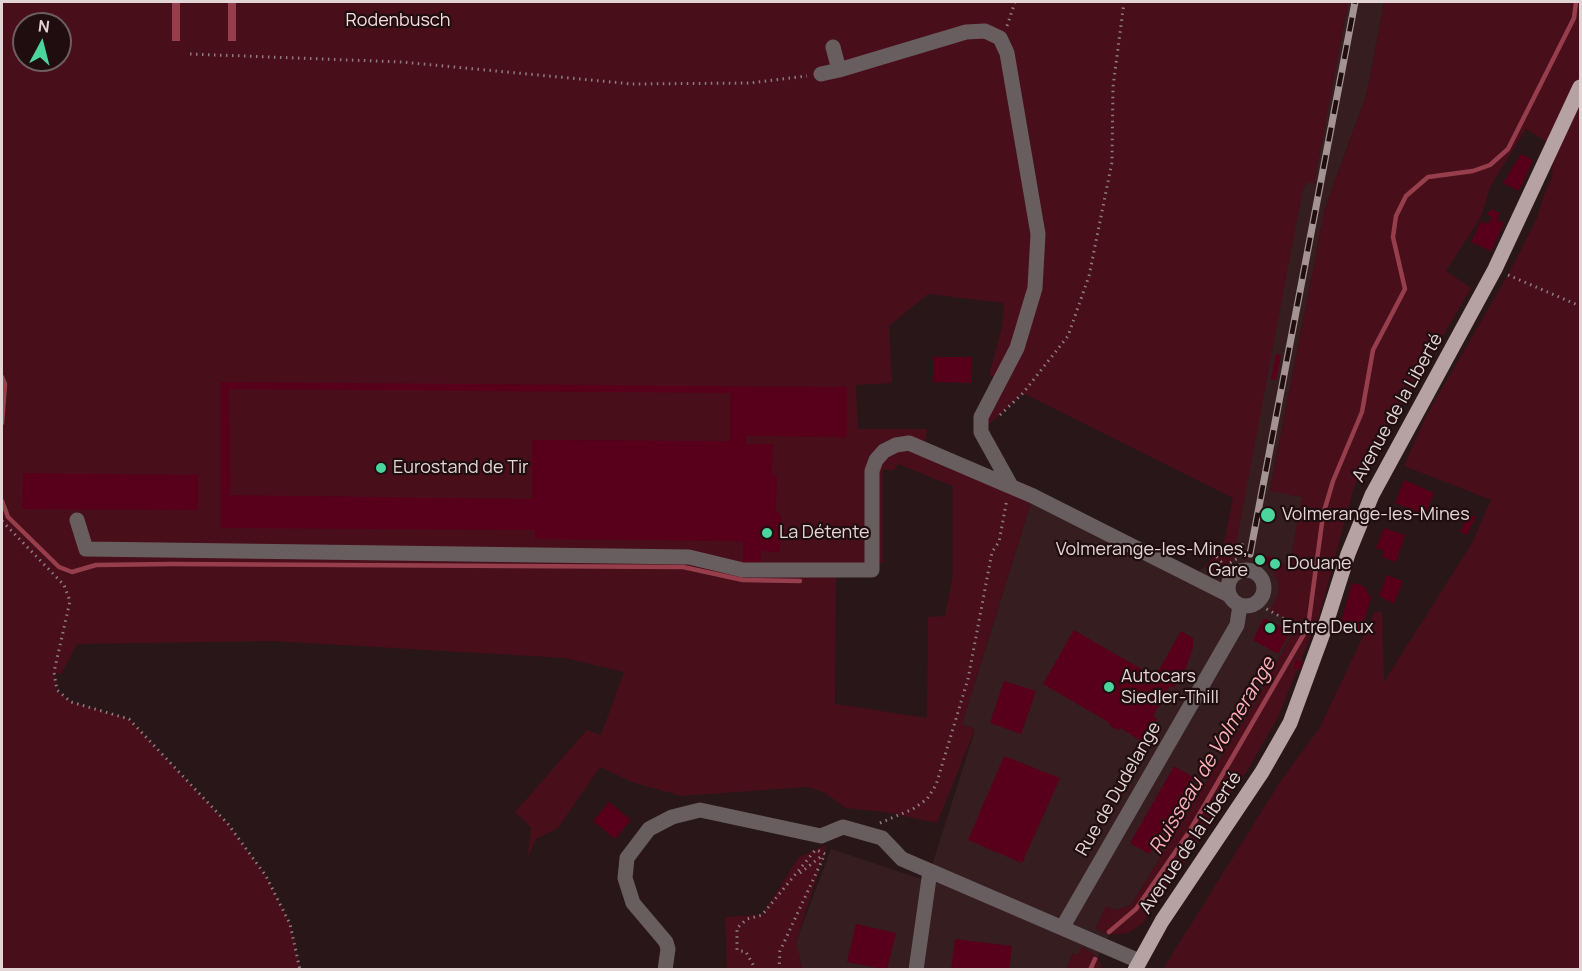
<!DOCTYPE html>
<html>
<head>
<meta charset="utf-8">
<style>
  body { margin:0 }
  #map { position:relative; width:1582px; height:971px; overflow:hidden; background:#281618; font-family:Manrope,sans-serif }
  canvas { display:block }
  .frame { position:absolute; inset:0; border:3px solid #e3d5d6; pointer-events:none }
  .north { position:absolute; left:12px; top:12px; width:60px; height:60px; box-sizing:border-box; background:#1f0d10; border:2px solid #6d5d5f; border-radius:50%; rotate:7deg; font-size:16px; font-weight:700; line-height:24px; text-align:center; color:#e3d5d6 }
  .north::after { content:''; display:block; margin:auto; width:21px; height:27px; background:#4bd49b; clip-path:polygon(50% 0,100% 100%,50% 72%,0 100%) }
</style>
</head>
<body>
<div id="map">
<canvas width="1582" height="971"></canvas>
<div class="frame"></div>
<div class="north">N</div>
</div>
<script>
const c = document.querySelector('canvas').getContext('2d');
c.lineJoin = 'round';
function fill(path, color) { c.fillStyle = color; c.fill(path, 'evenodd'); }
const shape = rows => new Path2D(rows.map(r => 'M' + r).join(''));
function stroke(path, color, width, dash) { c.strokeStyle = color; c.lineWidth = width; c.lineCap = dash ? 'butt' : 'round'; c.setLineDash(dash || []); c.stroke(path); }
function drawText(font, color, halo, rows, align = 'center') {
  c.font = font + ' Manrope,sans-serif'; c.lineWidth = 4.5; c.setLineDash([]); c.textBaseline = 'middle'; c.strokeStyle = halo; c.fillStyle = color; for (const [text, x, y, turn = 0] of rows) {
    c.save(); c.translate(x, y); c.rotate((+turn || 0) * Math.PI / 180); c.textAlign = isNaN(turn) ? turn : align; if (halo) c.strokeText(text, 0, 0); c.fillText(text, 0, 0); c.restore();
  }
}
fill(shape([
  [1348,2,1384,2,1367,93,1325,208,1270,490,1302,497,1290,564,1278,582,1278,595,1271,611,1306,626,1290,637,1258,698,1131,905,1115,910,1106,907,1096,928,1109,935,1098,957,1082,947,1078,955,1073,953,1066,970,802,969,796,942,831,849,927,881,975,730,962,724,1033,496,1194,577,1204,567,1208,570,1225,566,1303,188,1307,183,1314,183]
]), '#361d20');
fill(shape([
  [2,2,1348,2,1314,183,1307,183,1303,188,1233,560,1216,571,1204,567,1223,547,1233,498,1023,393,981,432,1000,379,989,375,1002,328,1004,303,928,294,889,326,892,383,856,385,858,429,927,429,924,450,1033,496,962,724,975,729,937,823,885,812,846,808,823,792,807,787,681,796,632,782,600,767,558,828,536,839,528,857,531,827,515,812,587,730,601,735,624,672,565,658,273,641,77,644,61,674,55,673,57,690,71,702,129,719,228,824,266,876,290,924,300,969,2,969],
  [24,24,60,24,60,60,24,60],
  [898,464,953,486,953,575,945,616,928,617,927,718,835,704,836,571,883,563,883,470,894,470],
  [1384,2,1580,2,1580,969,1163,969,1280,782,1320,727,1374,613,1382,611,1384,682,1472,543,1491,500,1404,466,1426,416,1508,275,1537,218,1543,197,1552,177,1554,146,1526,129,1490,187,1481,217,1446,271,1471,288,1354,487,1320,613,1279,715,1249,768,1143,923,1128,933,1109,935,1096,928,1106,906,1115,910,1131,905,1258,698,1290,637,1305,626,1270,611,1278,595,1278,582,1273,570,1278,565,1290,564,1302,497,1270,491,1325,208,1367,93],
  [827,845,796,942,802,969,727,969,725,917,762,915,799,857],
  [1082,947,1098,957,1102,969,1066,969,1073,953,1078,955]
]), '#480f1b');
fill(shape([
  [172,2,180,2,180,41,172,41],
  [228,2,236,2,236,41,228,41]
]), '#973e4d');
stroke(shape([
  [2,377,5,384,2,423],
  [2,501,8,517,59,567,72,572,96,565,172,564,683,567,743,580,800,581],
  [1109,932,1136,909,1189,832,1308,627,1323,515,1333,481,1362,412,1373,350,1405,289,1393,237,1396,216,1406,196,1428,177,1473,171,1490,165,1508,149,1574,18,1576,2],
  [1090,970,1095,959]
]), '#973e4d', 4.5);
fill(shape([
  [1521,154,1533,160,1519,191,1503,183],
  [1491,209,1500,213,1497,220,1504,223,1491,251,1471,242,1481,221,1488,224,1492,217,1487,215],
  [1276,354,1281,355,1276,380,1271,379],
  [933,357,972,357,971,383,933,382],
  [221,382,847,387,847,437,746,436,746,444,773,444,772,475,777,475,776,511,781,515,780,552,761,551,761,562,743,562,743,541,535,539,535,530,221,528],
  [229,389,730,393,730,441,532,440,532,499,230,495],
  [23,473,198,475,198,510,22,509],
  [1404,480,1434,493,1425,515,1395,503],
  [1469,514,1476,517,1467,535,1460,532],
  [1384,528,1405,535,1396,562,1382,557,1384,551,1376,548],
  [1268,555,1278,565,1273,570,1263,561],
  [1387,575,1403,581,1394,604,1379,596],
  [1352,583,1364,586,1371,598,1361,631,1340,625],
  [1264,618,1290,632,1278,654,1253,640],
  [1074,630,1155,677,1181,631,1193,638,1193,648,1185,670,1174,688,1170,686,1153,716,1157,719,1143,742,1120,728,1119,731,1109,725,1110,723,1043,684],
  [1296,660,1303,662,1300,670,1294,668],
  [1004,681,1036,691,1021,734,990,723],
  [1004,756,1060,778,1022,863,968,840],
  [1174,766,1193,777,1149,854,1130,843],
  [609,802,631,820,615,839,593,821],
  [856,924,896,933,887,970,847,962],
  [955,939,1012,946,1009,970,951,970]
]), '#58001b');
stroke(shape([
  [1007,26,1015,2],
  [190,54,402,62,632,84,750,83,807,76],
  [1508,275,1580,306],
  [1000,415,1023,393,1068,336,1089,276,1112,162,1113,87,1124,2],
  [2,521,64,585,70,601,54,672,57,690,71,702,129,719,228,824,266,876,290,924,300,970],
  [1205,543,1233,576],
  [1225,566,1240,557,1243,539],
  [1256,603,1288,621,1311,628],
  [880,823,913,809,927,799,936,785,968,679,992,552,999,542,1007,499],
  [800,873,823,855],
  [756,970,746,952,737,950,737,928,747,919,762,915,817,848],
  [779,970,780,951,825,854,817,850]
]), '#8d7d7f', 3, [1.5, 4.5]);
stroke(shape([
  [833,47,839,70,966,32,985,31,1000,38,1007,53,1038,234,1035,288,1017,348,981,417,981,432,1011,486],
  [821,74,839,70],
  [77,520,86,549,689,557,743,570,872,570,872,471,876,460,884,451,896,445,909,443,1033,496,1229,595],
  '1228 588a18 18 0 1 1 36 0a18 18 0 1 1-36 0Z',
  [1062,928,1237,625,1240,605],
  [665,970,668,949,666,942,633,903,625,878,627,858,649,829,672,817,700,810,821,836,843,827,882,838,902,859,930,871],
  [916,970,930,871,1139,961]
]), '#695e5f', 15);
stroke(shape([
  [1135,970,1162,921,1262,772,1290,723,1323,633,1348,554,1372,495,1495,269,1580,87]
]), '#b7a2a3', 15);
const rail = shape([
  [1250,554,1355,2]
]);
stroke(rail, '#a39395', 7);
stroke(rail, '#1f0d10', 4.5, [14]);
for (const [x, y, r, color] of [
  [381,468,6,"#4bd49b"],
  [1268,515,8,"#4bd49b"],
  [767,533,6,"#4bd49b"],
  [1260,560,6,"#4bd49b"],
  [1275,564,6,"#4bd49b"],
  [1270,628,6,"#4bd49b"],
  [1109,687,6,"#4bd49b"]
]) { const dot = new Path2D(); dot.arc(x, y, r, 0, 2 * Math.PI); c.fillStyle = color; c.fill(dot); stroke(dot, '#1f0d10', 2); }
drawText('18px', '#f6dbdd', '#1f0d10', [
  ["Rodenbusch",398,21]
]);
drawText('18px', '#e3d5d6', '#1f0d10', [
  ["Avenue de la Liberté",1398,408,-61],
  ["Rue de Dudelange",1119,789,-60],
  ["Avenue de la Liberté",1191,843,-56]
]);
drawText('18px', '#e3d5d6', '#1f0d10', [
  ["Eurostand de Tir",393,468],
  ["Volmerange-les-Mines",1282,515],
  ["La Détente",779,533],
  ["Volmerange-les-Mines,",1248,550,"right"],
  ["Gare",1248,571,"right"],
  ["Douane",1287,564],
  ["Entre Deux",1282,628],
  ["Autocars",1121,677],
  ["Siedler-Thill",1121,698]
], 'left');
drawText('italic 20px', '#fbaeb6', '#1f0d10', [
  ["Ruisseau de Volmerange",1213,756,-59]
]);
</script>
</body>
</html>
